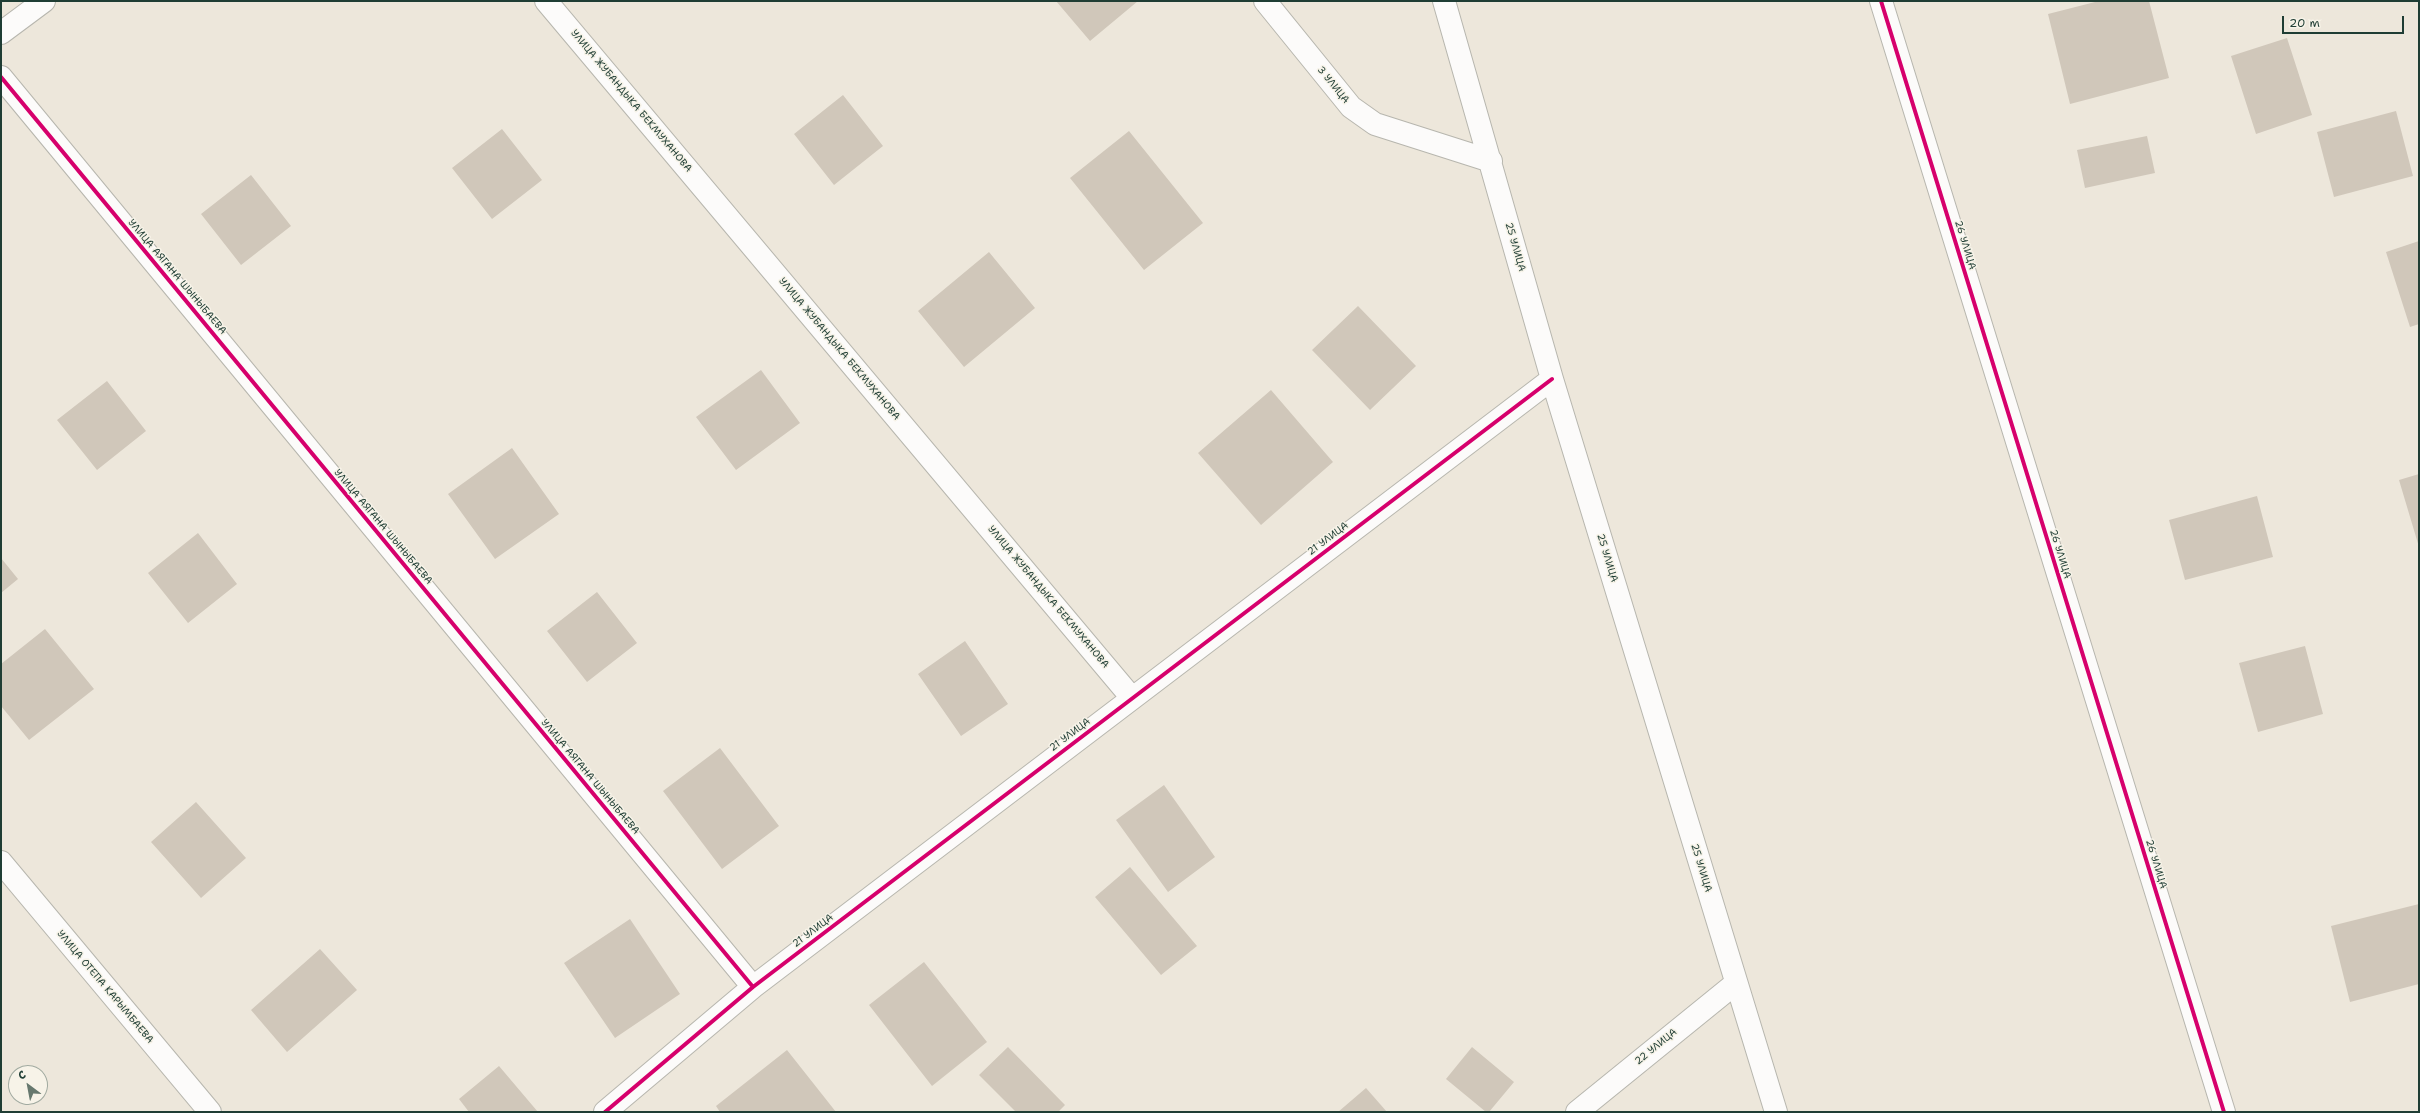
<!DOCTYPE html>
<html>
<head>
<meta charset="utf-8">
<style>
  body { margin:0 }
  #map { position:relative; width:2420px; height:1113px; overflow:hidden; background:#ede7db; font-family:"Shantell Sans",sans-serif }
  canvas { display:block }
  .frame { position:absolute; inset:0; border:2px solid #1f3d34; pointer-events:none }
  .north { position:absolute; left:8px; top:1065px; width:40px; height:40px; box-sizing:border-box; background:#f7f3e8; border:1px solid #a1aaa0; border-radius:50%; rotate:328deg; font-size:11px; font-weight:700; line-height:16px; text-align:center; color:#1f3d34 }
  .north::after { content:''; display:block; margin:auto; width:14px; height:18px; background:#67786e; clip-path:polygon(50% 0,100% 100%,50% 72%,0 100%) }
  .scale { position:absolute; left:2282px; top:16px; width:122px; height:18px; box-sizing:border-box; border:2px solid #1f3d34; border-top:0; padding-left:5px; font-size:12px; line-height:14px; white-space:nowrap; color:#1f3d34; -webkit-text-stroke:3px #f7f3e8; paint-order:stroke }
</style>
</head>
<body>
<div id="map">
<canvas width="2420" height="1113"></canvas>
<div class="frame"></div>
<div class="north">С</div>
<div class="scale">20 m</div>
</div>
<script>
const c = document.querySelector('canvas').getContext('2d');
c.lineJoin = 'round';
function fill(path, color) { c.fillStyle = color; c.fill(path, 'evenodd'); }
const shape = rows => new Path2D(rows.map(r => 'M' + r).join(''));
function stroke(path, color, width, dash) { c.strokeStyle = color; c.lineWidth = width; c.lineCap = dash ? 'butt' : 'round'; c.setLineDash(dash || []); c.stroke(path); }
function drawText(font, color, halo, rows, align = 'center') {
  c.font = font + ' "Shantell Sans",sans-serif'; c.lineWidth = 3; c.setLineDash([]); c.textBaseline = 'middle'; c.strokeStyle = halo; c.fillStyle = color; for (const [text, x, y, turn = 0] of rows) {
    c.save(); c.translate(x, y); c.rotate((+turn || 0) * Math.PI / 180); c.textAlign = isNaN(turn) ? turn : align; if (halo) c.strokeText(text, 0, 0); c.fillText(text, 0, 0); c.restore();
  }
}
fill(shape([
  [1056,1,1138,1,1090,41],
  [2099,1,2149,1,2169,78,2070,104,2048,14],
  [2287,38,2312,115,2256,134,2231,56],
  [843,95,883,146,834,185,794,134],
  [2396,111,2413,176,2334,197,2317,132],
  [502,129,542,180,492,219,452,168],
  [1129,131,1203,223,1144,270,1070,178],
  [2147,136,2155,173,2085,188,2077,150],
  [251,175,291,226,241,265,201,214],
  [2419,241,2419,324,2410,327,2386,252],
  [989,252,1035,308,964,367,918,311],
  [1358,306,1416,366,1370,410,1312,350],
  [761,370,800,423,736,470,696,417],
  [107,381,146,431,97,470,57,420],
  [1271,390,1333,462,1261,525,1198,453],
  [512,448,559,514,495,559,448,494],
  [2419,474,2419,547,2399,480],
  [2257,496,2273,557,2185,580,2169,520],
  [198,533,237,584,188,623,148,573],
  [1,558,18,579,1,593],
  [597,592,637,643,587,682,547,631],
  [45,629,94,689,29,740,1,706,1,664],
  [965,641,1008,704,961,736,918,674],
  [2305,646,2323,714,2258,732,2239,663],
  [720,748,779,826,722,869,663,791],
  [1164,785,1215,857,1168,892,1116,820],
  [196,802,246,858,201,898,151,842],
  [1130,867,1197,946,1161,975,1095,897],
  [2419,904,2419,984,2350,1002,2331,926],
  [630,919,680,994,615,1038,564,963],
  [320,949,357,990,287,1052,251,1010],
  [924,962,987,1042,932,1086,869,1005],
  [1008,1047,1065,1105,1058,1112,1016,1112,979,1075],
  [1472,1047,1514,1082,1489,1112,1486,1112,1446,1079],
  [787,1050,836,1112,720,1112,716,1106],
  [499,1066,538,1112,469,1112,459,1099],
  [1366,1088,1387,1112,1338,1112]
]), '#d0c7ba');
const minor = shape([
  [546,1,1132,698],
  [1265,1,1351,107,1375,124,1491,161],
  [1444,1,1552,379,1776,1112],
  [1881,1,2224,1112],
  [1,33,44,1],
  [1,77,753,987],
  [1,862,210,1112],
  [605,1112,753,987,1552,379],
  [1577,1112,1736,983]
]);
stroke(minor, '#b7b6ae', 24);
stroke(minor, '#fcfbfa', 22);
stroke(shape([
  [1881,1,2224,1112],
  [1,77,753,987],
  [605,1112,753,987,1552,379]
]), '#d6006c', 4);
drawText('10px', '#1f3d34', '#f7f3e8', [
  ["3 УЛИЦА",1333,85,51],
  ["УЛИЦА ЖУБАНДЫКА БЕКМУХАНОВА",631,101,50],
  ["26 УЛИЦА",1965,245,73],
  ["25 УЛИЦА",1515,247,74],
  ["УЛИЦА АЯГАНА ШЫНЫБАЕВА",177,277,50],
  ["УЛИЦА ЖУБАНДЫКА БЕКМУХАНОВА",839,349,50],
  ["УЛИЦА АЯГАНА ШЫНЫБАЕВА",383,527,50],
  ["21 УЛИЦА",1328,539,-37],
  ["26 УЛИЦА",2060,554,73],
  ["25 УЛИЦА",1607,558,73],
  ["УЛИЦА ЖУБАНДЫКА БЕКМУХАНОВА",1048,597,50],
  ["21 УЛИЦА",1070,735,-37],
  ["УЛИЦА АЯГАНА ШЫНЫБАЕВА",590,777,50],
  ["26 УЛИЦА",2156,864,73],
  ["25 УЛИЦА",1701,868,73],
  ["21 УЛИЦА",813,931,-37],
  ["УЛИЦА ОТЕПА КАРЫМБАЕВА",105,987,50],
  ["22 УЛИЦА",1656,1047,-39]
]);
</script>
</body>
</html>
